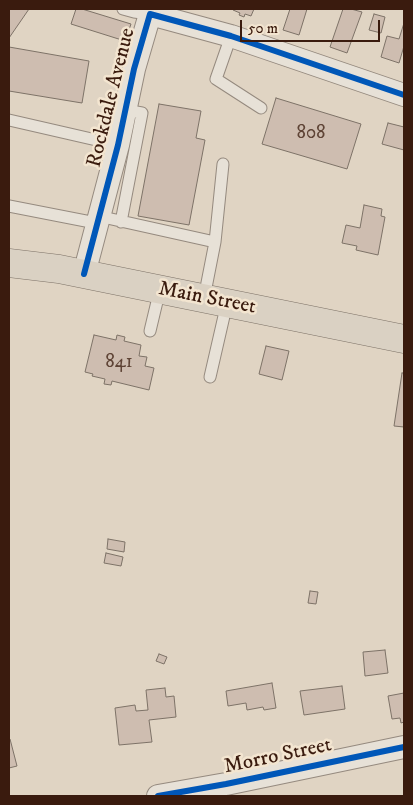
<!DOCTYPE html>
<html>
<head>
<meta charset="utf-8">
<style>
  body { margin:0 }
  #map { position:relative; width:413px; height:805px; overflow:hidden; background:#e0d4c3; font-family:"IM FELL DW Pica",serif }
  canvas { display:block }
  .frame { position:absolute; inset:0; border:10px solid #3a1b0e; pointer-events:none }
  .scale { position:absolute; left:240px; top:20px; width:140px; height:22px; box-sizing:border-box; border:2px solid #3a1b0e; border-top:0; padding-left:6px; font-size:15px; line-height:18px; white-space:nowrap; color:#3a1b0e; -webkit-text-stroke:4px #f3e5d0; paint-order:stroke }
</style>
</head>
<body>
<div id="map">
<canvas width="413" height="805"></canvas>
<div class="frame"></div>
<div class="scale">50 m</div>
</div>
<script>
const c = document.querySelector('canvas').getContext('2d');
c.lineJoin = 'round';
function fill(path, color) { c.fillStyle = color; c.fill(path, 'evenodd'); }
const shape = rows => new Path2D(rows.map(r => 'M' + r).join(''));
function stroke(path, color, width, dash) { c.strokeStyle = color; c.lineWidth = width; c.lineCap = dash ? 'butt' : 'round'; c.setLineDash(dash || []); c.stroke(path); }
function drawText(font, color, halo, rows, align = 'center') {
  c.font = font + ' "IM FELL DW Pica",serif'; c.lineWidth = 5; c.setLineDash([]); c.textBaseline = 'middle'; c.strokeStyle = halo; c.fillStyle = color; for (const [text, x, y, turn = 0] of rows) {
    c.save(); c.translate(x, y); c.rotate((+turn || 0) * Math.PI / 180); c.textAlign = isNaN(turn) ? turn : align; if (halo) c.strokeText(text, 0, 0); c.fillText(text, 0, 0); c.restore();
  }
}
const building = shape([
  [9,9,29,9,9,38,9,9],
  [76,9,82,9,131,24,125,41,71,24,76,9],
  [234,9,254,9,251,16,245,14,244,17,239,15,240,13,233,10,234,9],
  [290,9,307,9,299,35,283,30,290,9],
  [343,9,351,9,362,12,347,53,330,47,343,9],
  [374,14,385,17,381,33,369,30,374,14],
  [404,23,404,46,399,63,381,57,387,36,399,39,404,23],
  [9,47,89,61,82,103,9,91,9,47],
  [276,98,361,124,347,169,262,144,276,98],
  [159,104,201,111,196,138,205,140,189,225,138,216,159,104],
  [388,123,404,127,404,150,382,144,388,123],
  [364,205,382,209,381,216,385,217,378,255,356,250,357,246,342,243,346,225,360,228,364,205],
  [94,335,116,340,117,335,125,337,124,341,141,345,139,356,147,357,145,366,154,368,149,390,112,381,111,385,104,384,105,379,92,376,93,374,85,372,94,335],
  [266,346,289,351,282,380,259,374,266,346],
  [402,373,404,373,404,427,394,426,402,373],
  [108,539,125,542,124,552,107,549,108,539],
  [106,553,123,557,121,566,104,563,106,553],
  [310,591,318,592,316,604,308,603,310,591],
  [385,650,388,673,365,676,363,652,385,650],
  [159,654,167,657,164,664,156,661,159,654],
  [272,683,276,708,264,710,263,707,247,710,246,703,228,706,226,691,272,683],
  [342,686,345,709,304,715,300,691,342,686],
  [165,688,166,697,174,696,176,717,149,720,152,742,119,745,115,708,135,705,136,711,148,710,146,690,165,688],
  [404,693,404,722,401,723,400,718,392,719,388,696,404,693],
  [9,739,10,739,17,766,9,768,9,739]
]);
fill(building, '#cebdb0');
stroke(building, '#7d7267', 1);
const service = shape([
  [123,9,134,12,150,14,151,11],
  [231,36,216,79,261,108],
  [9,120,118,145],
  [9,206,96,223],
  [98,216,215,242],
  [121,222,142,113,125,110],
  [204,298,215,242,223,164],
  [150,331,160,289],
  [210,377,227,303]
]);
const minor = shape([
  [84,274,118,145,134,69,150,14,231,36,404,95],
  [158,796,226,784,404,747]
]);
const primary = shape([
  [9,263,59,269,404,339]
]);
stroke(service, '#958a7f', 13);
stroke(minor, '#958a7f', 24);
stroke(primary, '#7d7267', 29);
stroke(service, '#e7e1d7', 11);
stroke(minor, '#e7e1d7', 22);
stroke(primary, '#dad1c3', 28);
stroke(shape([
  [84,274,118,145,134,69,150,14,231,36,404,95],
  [158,796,226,784,404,747]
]), '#0057b8', 6);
drawText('19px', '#5f4436', null, [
  ["808",311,134],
  ["841",119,363]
]);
drawText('21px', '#3a1b0e', '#f3e5d0', [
  ["Rockdale Avenue",112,98,-76],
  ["Main Street",207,299,11],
  ["Morro Street",278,757,-12]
]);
</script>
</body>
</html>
